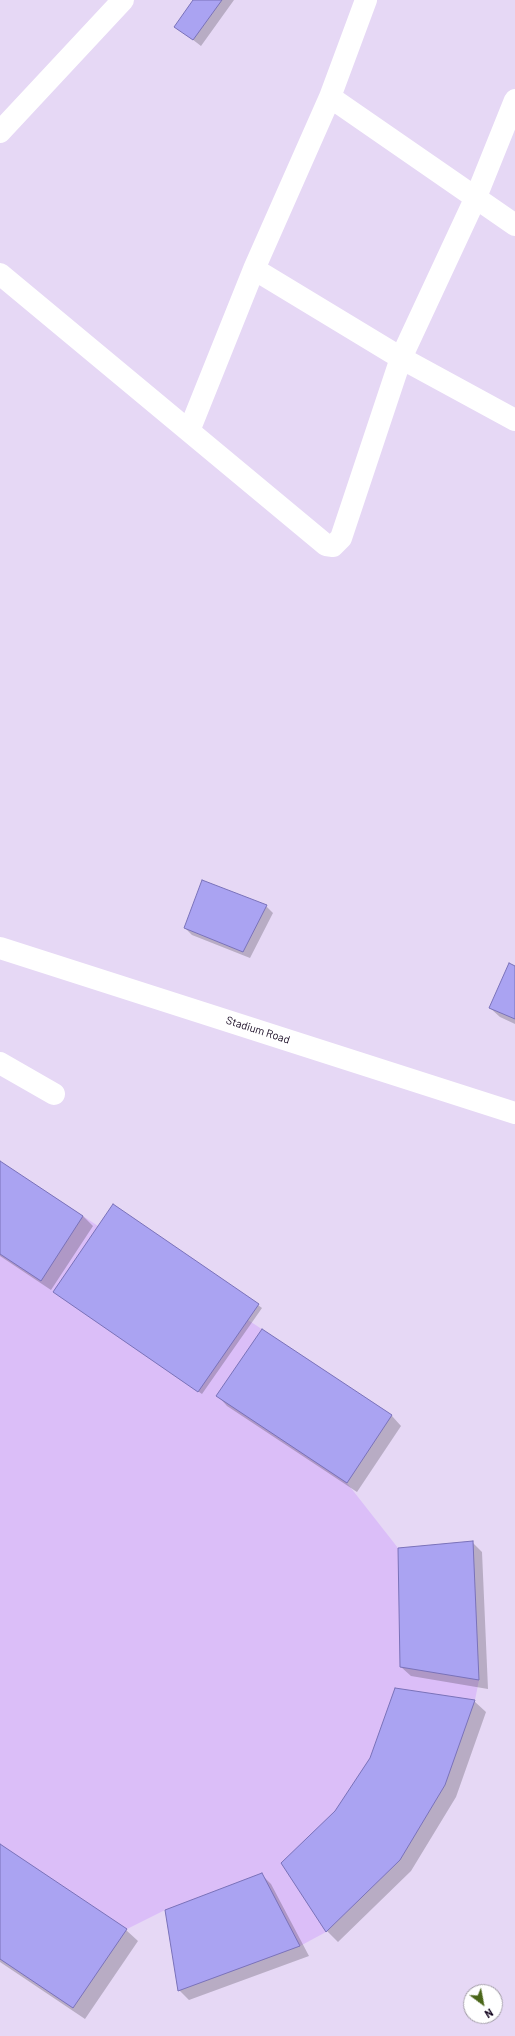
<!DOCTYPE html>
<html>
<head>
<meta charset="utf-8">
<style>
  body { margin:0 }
  #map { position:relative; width:515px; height:2036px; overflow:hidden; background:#e6d8f5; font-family:Barlow,sans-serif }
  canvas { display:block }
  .north { position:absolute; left:463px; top:1984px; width:40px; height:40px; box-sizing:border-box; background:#fff; border:1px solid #a19ca6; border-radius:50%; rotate:148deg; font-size:11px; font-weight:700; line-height:16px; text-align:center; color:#150720 }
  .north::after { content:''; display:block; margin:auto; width:14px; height:18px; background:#4a6619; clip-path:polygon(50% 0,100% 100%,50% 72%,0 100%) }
</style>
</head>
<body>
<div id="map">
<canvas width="515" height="2036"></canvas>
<div class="north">N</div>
</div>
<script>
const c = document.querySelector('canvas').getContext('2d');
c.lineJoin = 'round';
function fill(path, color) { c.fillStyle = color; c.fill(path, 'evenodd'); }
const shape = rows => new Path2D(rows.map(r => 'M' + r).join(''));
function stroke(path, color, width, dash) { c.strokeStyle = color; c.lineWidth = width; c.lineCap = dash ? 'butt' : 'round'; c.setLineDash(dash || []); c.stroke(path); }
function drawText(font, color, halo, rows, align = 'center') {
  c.font = font + ' Barlow,sans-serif'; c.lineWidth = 3.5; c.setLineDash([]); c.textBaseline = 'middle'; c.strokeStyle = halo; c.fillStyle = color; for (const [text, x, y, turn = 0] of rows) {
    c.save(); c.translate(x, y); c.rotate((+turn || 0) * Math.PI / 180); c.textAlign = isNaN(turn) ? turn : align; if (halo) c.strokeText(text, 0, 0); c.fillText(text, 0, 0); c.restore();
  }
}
fill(shape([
  [0,1161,98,1226,113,1204,259,1304,248,1320,392,1415,347,1483,398,1548,473,1541,479,1680,475,1700,445,1785,400,1860,326,1932,300,1946,178,1991,165,1910,127,1929,73,2008,0,1959]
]), '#dbbef8');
fill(shape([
  [194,0,234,0,201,46,175,26],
  [266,906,273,913,250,958,192,935,185,928],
  [515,967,515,1024,500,1017,490,1008],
  [0,1162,83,1216,93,1226,51,1290,0,1256],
  [54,1292,258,1305,262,1308,202,1394],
  [263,1330,392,1416,401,1426,357,1492,227,1406,218,1396],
  [472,1542,482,1552,488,1689,411,1676,401,1667],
  [474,1701,486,1712,456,1797,411,1871,338,1942,327,1931],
  [0,1845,126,1930,138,1941,85,2019,0,1962],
  [262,1875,271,1884,309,1956,189,2000,179,1990]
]), '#0003');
const building = shape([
  [193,0,222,0,193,40,174,27,193,0],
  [202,880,267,905,243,952,184,928,202,880],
  [509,963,515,966,515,1019,489,1008,509,963],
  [0,1161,83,1216,41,1281,0,1254,0,1161],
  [113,1204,259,1304,198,1392,53,1292,113,1204],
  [262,1329,392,1415,347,1483,216,1396,262,1329],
  [473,1541,479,1680,400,1667,398,1548,473,1541],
  [395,1688,475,1700,445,1785,400,1860,326,1932,281,1863,335,1811,370,1758,395,1688],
  [0,1844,127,1929,73,2008,0,1959,0,1844],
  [262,1873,300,1946,178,1991,165,1910,262,1873]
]);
fill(building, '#aaa3f2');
stroke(building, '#7a72b9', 1);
stroke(shape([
  [330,97,515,225],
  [0,132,123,0],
  [254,269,401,358,515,420],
  [0,274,326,545,333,546,341,538,401,358,476,197,515,100],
  [189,431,254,269,330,97,366,0],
  [0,948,515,1113],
  [0,1063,54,1094]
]), '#fff', 22);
drawText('11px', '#150720', '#fff', [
  ["Stadium Road",258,1030,18]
]);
</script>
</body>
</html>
